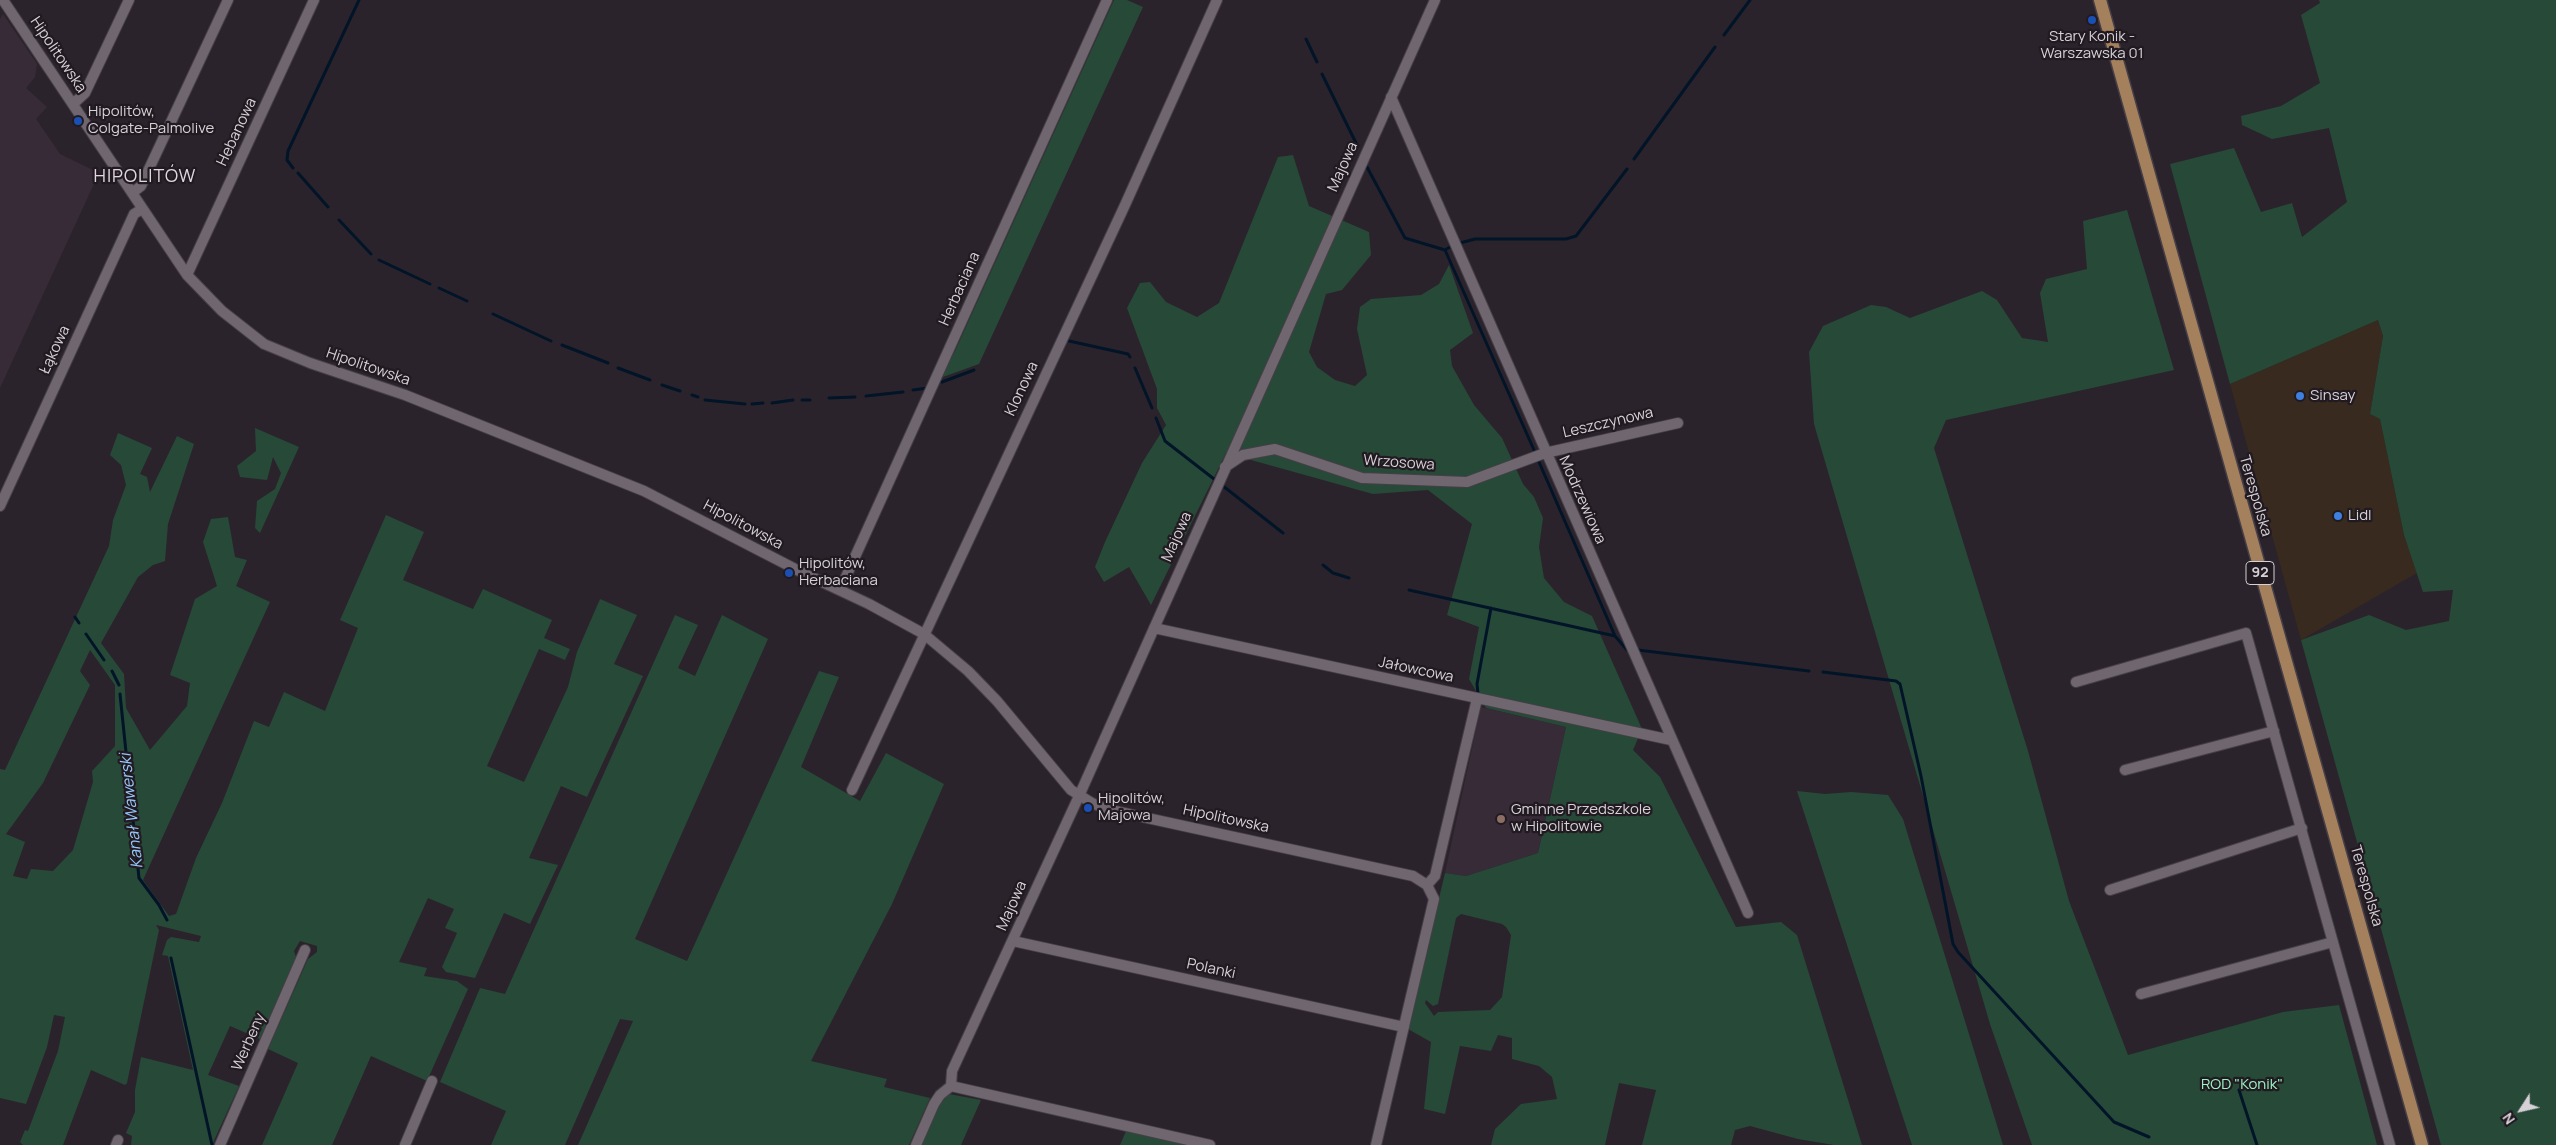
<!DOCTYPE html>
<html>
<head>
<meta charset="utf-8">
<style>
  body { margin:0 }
  #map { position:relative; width:2556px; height:1145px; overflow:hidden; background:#2b232b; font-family:Manrope,sans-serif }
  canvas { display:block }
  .north { position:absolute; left:2496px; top:1085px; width:50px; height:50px; -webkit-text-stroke:4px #211a21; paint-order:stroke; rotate:235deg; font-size:14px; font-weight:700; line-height:20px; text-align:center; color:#d6d1d7 }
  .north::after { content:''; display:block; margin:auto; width:18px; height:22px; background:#d6d1d7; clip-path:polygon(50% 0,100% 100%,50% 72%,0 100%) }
</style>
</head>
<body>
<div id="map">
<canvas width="2556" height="1145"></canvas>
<div class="north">N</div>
</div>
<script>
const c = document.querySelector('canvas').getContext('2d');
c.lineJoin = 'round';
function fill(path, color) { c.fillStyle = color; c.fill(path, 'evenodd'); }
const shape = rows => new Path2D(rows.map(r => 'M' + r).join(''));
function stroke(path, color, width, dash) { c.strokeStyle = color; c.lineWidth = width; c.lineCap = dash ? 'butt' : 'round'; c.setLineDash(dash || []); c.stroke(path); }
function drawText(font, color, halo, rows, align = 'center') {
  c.font = font + ' Manrope,sans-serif'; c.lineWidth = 4.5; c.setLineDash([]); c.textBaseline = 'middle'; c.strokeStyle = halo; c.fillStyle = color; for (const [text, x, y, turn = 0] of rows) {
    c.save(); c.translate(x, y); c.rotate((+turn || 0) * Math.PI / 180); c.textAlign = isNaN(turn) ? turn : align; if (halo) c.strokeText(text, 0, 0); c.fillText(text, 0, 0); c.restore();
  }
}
fill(shape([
  [2378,320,2383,336,2370,414,2380,419,2404,535,2417,573,2301,640,2230,384]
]), '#382a1e');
fill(shape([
  [3,14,37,64,35,77,26,88,47,107,36,119,60,154,99,173,0,388,0,19],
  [1481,707,1566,727,1538,853,1466,876,1445,873]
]), '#362b37');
fill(shape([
  [1114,0,1127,0,1143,7,979,364,940,378,955,351],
  [2319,0,2556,0,2556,1145,2441,1145,2301,640,2369,615,2406,630,2449,621,2453,590,2423,592,2404,535,2380,419,2370,414,2383,336,2378,320,2230,384,2170,164,2234,148,2261,212,2292,203,2302,237,2347,202,2329,128,2272,139,2242,125,2241,116,2281,106,2320,83,2301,15,2320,3],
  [1293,155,1309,206,1369,232,1371,255,1342,290,1326,294,1309,352,1317,367,1335,380,1355,386,1367,375,1357,329,1360,307,1371,299,1421,295,1439,284,1449,265,1473,333,1450,350,1452,366,1474,405,1502,438,1523,484,1534,497,1543,518,1539,547,1544,578,1564,602,1592,616,1642,729,1633,750,1660,777,1736,927,1781,922,1797,935,1862,1145,1834,1145,1798,1139,1750,1126,1735,1130,1731,1145,1642,1145,1656,1090,1619,1083,1605,1145,1491,1145,1495,1129,1521,1104,1557,1099,1552,1077,1539,1066,1512,1059,1512,1038,1498,1035,1491,1051,1460,1046,1445,1114,1424,1109,1431,1042,1408,1029,1445,873,1466,876,1538,853,1566,727,1486,708,1469,679,1479,627,1447,615,1472,524,1428,490,1373,494,1226,453,1151,605,1129,567,1104,582,1095,567,1105,542,1142,463,1166,425,1157,408,1157,389,1127,308,1140,283,1150,282,1166,302,1197,317,1219,303,1278,157],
  [1461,914,1502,924,1506,927,1511,935,1502,997,1490,1010,1438,1012,1434,1016,1425,1003,1426,1000,1433,1006,1438,1004,1456,918],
  [2127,210,2174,370,1946,420,1934,448,2028,751,2069,901,2128,1055,2283,1012,2339,1005,2377,1145,2032,1145,1990,1024,1814,424,1809,352,1823,326,1871,305,1886,307,1910,318,1982,291,1997,300,2022,338,2048,342,2040,293,2046,279,2087,269,2083,221],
  [255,428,299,447,260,533,255,528,257,501,275,489,281,473,273,457,267,480,240,477,237,466,256,451],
  [118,433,152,448,140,474,147,477,150,492,177,436,194,444,168,524,165,561,153,565,138,577,101,643,124,674,126,708,150,750,187,706,190,683,170,675,195,599,217,586,203,542,211,519,228,517,235,557,247,560,236,586,270,602,143,880,169,916,176,914,196,858,222,803,254,721,269,727,284,692,325,711,358,628,340,620,386,515,424,532,403,580,473,609,483,589,552,620,544,638,570,649,565,660,539,649,487,766,524,782,568,687,577,652,600,599,637,615,614,664,643,676,587,797,561,786,529,858,558,865,530,924,504,913,475,978,446,972,442,967,457,933,445,928,454,909,428,898,399,962,427,968,424,976,457,981,468,989,427,1081,371,1056,332,1145,262,1145,298,1063,268,1049,308,959,317,952,317,946,300,941,294,951,296,957,260,1039,230,1026,208,1075,239,1086,212,1145,131,1145,132,1136,126,1133,135,1112,135,1090,141,1057,193,1070,168,956,162,955,167,940,171,937,199,942,201,936,156,925,159,930,127,1083,125,1085,91,1070,63,1145,23,1145,20,1142,25,1130,28,1131,58,1051,65,1017,54,1015,47,1047,26,1104,0,1098,0,769,5,770,109,546,113,520,126,485,121,465,110,455],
  [90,650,115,685,115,746,92,771,93,782,73,850,53,871,31,869,27,879,13,876,25,842,6,834,43,783,90,685,80,671],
  [675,615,698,625,678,668,695,676,722,615,768,639,635,939,687,961,819,671,839,677,801,767,860,801,886,753,944,784,892,904,811,1061,887,1079,884,1087,930,1098,909,1145,578,1145,633,1021,620,1019,565,1145,491,1145,506,1111,440,1082,480,988,505,994],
  [1797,791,1825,794,1851,792,1888,795,1903,819,2003,1145,1912,1145],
  [949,1094,981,1100,961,1145,922,1145,940,1104],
  [1126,1131,1187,1145,1120,1145]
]), '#274938');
stroke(shape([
  [1724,35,1750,0],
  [1306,39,1317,62],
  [1322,74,1357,145],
  [1634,159,1715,47],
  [1367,167,1405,238,1445,250,1450,247],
  [293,168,287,160,288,151,359,0],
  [298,173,328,207],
  [339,220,371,254],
  [1460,243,1475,239,1566,239,1576,236,1627,169],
  [1445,250,1534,450],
  [379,260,430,284],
  [439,288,467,301],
  [493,314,551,341],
  [1069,341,1128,354,1130,357],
  [562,345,608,363],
  [618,368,650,380],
  [1135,368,1152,408],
  [942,382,974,370],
  [662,385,680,391],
  [913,390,928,388],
  [692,395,698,397],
  [866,396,903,392],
  [829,398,855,397],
  [705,400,745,404],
  [802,400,810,400],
  [772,403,793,400],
  [752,404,763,403],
  [1156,418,1165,441,1214,479],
  [1539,462,1615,636,1627,650],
  [1223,486,1283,533],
  [1323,565,1333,573,1349,578],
  [1409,590,1615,636],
  [75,617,79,623],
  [86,634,104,660],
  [1638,650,1809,671],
  [112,671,119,685],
  [1823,672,1896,681,1900,684,1921,776,1953,944,1958,952,2114,1122,2149,1137],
  [120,694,139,878,159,905,167,920],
  [1478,694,1477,684,1491,608],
  [171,958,212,1145],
  [2239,1090,2257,1145]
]), '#021528', 3);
const street = shape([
  [3,0,187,275,222,311,264,344,310,363,405,395,644,491,803,573,869,604,924,634,968,671,997,701,1071,790,1092,803,1106,809,1413,876,1427,885,1434,899,1376,1145],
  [1391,97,1748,913],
  [73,104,85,93,129,0],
  [132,193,141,186,228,0],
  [187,275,314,0],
  [1225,467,1243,455,1275,449,1362,478,1467,482,1545,453,1678,423],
  [0,506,134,214,142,209],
  [840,590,1107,0],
  [1154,628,1671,740],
  [2076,682,2246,633,2390,1145],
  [2125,770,2274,731],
  [852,790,1125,205,1217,0],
  [1427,885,1435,876,1477,699],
  [2110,890,2302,828],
  [1013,941,1404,1027],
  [2141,994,2333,942],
  [951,1086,952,1071,1079,796,1435,0],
  [951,1086,1210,1145],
  [116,1145,118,1140],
  [220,1145,305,950],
  [405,1145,432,1081],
  [916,1145,934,1104,940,1095,951,1086]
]);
const primary = shape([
  [2100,0,2422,1145]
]);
stroke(street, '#463f46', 12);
stroke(primary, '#463f46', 15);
stroke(street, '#6f6670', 10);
stroke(primary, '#a4805d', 12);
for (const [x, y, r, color] of [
  [2092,20,5,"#1a4fb4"],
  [78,121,5,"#1a4fb4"],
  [2300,396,5,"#3f7fe0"],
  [2338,516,5,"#3f7fe0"],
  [789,573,5,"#1a4fb4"],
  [1088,808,5,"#1a4fb4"],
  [1501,819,5,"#8d6e63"]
]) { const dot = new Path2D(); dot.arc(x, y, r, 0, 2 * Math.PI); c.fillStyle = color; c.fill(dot); stroke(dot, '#211a21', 2); }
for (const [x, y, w] of [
  [2260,573,28]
]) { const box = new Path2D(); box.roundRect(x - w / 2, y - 11.5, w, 23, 4); c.fillStyle = '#211a21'; c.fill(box); stroke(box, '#d6d1d7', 1); }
drawText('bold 14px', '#d6d1d7', null, [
  ["92",2260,573]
]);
drawText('15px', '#d6d1d7', '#211a21', [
  ["Stary Konik -",2092,37,"center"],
  ["Warszawska 01",2092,54,"center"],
  ["Hipolitów,",88,112],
  ["Colgate-Palmolive",88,129],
  ["Sinsay",2310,396],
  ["Lidl",2348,516],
  ["Hipolitów,",799,564],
  ["Herbaciana",799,581],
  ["Hipolitów,",1098,799],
  ["Majowa",1098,816],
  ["Gminne Przedszkole",1511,810],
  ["w Hipolitowie",1511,827]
], 'left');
drawText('15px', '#d6d1d7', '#211a21', [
  ["Hipolitowska",58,55,56],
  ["Hebanowa",237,132,-65],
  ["Majowa",1343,167,-66],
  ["Herbaciana",960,289,-66],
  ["Łąkowa",55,350,-65],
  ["Hipolitowska",368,367,19],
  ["Klonowa",1022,389,-65],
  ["Leszczynowa",1608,423,-13],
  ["Wrzosowa",1399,463,4],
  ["Terespolska",2255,496,74],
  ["Modrzewiowa",1582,500,66],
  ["Hipolitowska",743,525,28],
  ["Majowa",1177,537,-66],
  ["Jałowcowa",1416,670,12],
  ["Hipolitowska",1226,819,12],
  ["Terespolska",2366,886,74],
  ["Majowa",1012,906,-66],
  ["Polanki",1211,969,12],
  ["Werbeny",249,1042,-66]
]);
drawText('15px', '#9af5c5', '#211a21', [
  ["ROD \"Konik\"",2242,1085]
]);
drawText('italic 16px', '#96c7f9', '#211a21', [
  ["Kanał Wawerski",132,811,-96]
]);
c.letterSpacing = '1px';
drawText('18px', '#e1d7e2', '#211a21', [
  ["HIPOLITÓW",145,177]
]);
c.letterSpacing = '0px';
</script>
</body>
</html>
